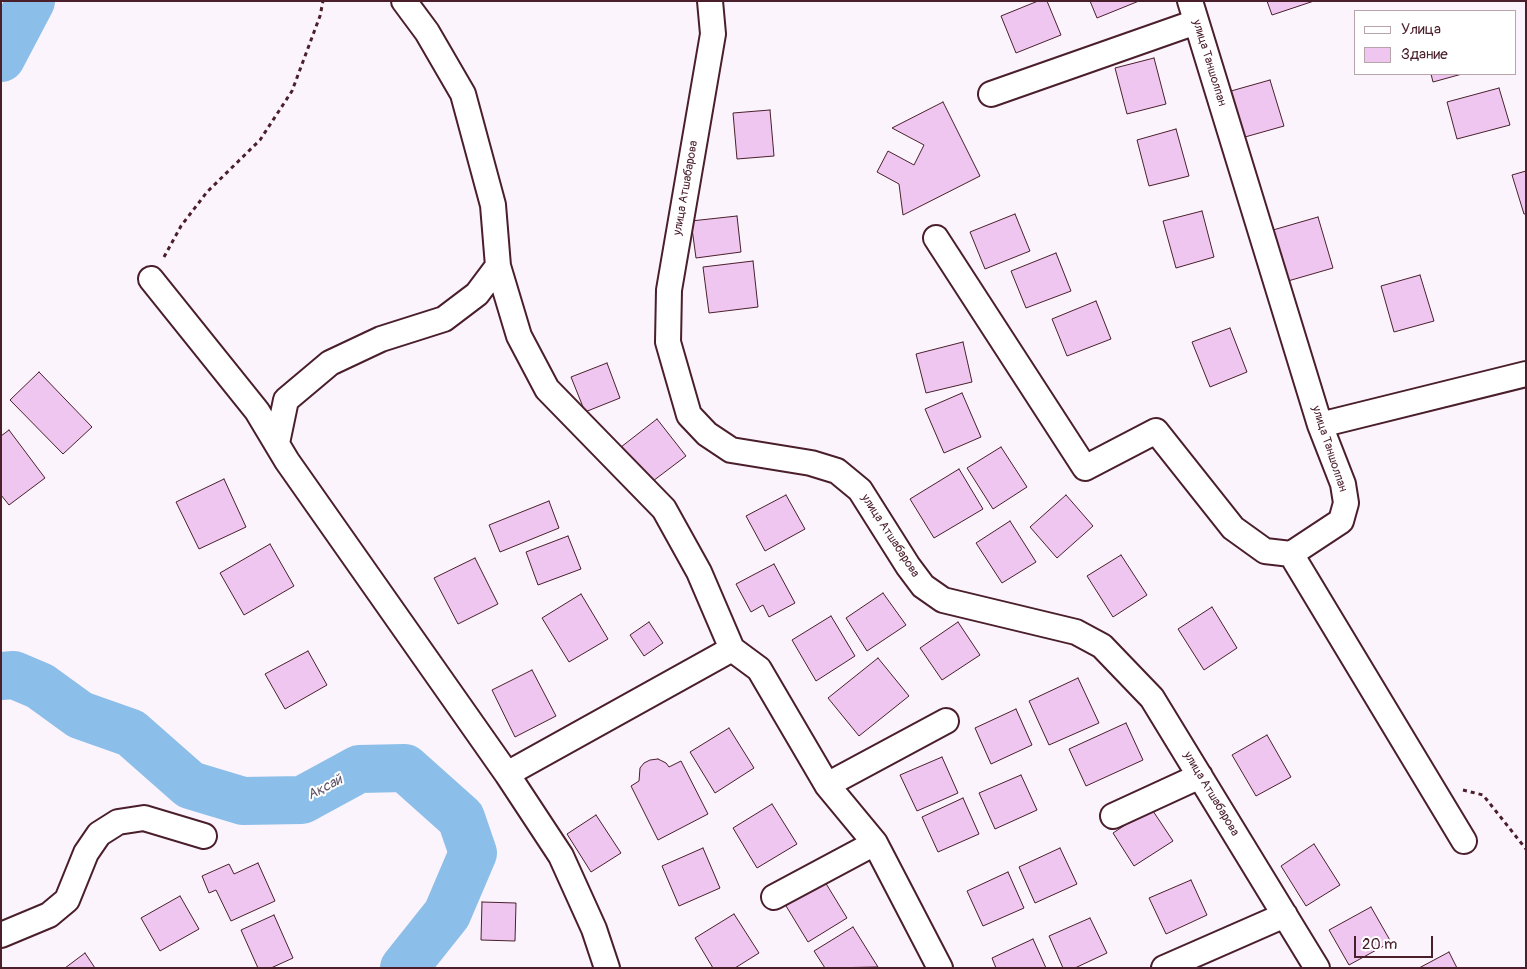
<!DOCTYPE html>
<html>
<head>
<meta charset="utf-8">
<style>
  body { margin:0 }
  #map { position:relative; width:1527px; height:969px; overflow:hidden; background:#fcf4fc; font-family:Pangolin,sans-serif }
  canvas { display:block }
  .frame { position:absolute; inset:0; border:2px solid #4a1f2b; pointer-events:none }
  .legend { position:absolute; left:1354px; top:10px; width:162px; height:65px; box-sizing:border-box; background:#fff; border:1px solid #b7a5aa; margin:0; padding:6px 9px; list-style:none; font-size:15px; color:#4a1f2b }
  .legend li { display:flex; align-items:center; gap:10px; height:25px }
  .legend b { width:25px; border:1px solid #b7a5aa }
  .scale { position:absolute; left:1354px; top:936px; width:79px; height:22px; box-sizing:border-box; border:2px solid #4a1f2b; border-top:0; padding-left:6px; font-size:15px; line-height:18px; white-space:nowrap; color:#4a1f2b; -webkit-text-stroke:4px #fff; paint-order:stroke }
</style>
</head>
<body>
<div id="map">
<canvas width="1527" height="969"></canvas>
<div class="frame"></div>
<ul class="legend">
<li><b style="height:6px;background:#fff"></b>Улица</li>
<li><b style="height:14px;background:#eec6ef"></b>Здание</li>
</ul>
<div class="scale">20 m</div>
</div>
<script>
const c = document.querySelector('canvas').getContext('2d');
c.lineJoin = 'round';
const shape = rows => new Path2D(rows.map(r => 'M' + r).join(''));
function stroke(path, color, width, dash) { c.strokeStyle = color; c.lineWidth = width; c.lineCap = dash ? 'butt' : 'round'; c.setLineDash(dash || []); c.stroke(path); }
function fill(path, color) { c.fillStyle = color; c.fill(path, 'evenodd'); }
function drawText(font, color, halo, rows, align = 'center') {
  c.font = font + ' Pangolin,sans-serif'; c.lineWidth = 4; c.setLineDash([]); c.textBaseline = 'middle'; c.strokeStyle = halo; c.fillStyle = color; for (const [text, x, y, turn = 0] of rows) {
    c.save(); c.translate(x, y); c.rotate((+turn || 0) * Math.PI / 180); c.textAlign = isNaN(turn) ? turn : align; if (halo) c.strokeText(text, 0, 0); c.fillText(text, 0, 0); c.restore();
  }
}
stroke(shape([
  [1,58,31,1],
  [1,676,14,675,40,686,80,715,131,733,190,785,243,801,302,800,359,769,405,768,461,818,473,853,447,914,404,968]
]), '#8bbee8', 48);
const building = shape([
  [1038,1,1047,1,1061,35,1016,53,1001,16,1038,1],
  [1090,1,1139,1,1097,18,1090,1],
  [1267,1,1314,1,1272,15,1267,1],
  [1154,58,1166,104,1127,114,1115,68,1154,58],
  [1431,74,1462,74,1433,82,1431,74],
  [1270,80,1284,126,1245,137,1231,91,1270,80],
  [1499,88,1510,125,1457,139,1447,102,1499,88],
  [943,102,980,176,903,215,899,184,877,172,888,151,914,165,924,145,892,128,943,102],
  [770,110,774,156,737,159,733,113,770,110],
  [1176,129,1189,176,1149,186,1137,140,1176,129],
  [1526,171,1526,214,1524,214,1512,175,1526,171],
  [1202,211,1214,257,1176,268,1163,221,1202,211],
  [1015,214,1030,251,985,269,970,232,1015,214],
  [737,216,741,252,696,258,691,221,737,216],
  [1318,217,1333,268,1288,281,1273,230,1318,217],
  [1056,253,1071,291,1026,308,1011,271,1056,253],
  [753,261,758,307,709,313,703,267,753,261],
  [1420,275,1434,321,1394,332,1381,286,1420,275],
  [1096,301,1111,339,1067,356,1052,319,1096,301],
  [1230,328,1247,372,1210,387,1192,342,1230,328],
  [963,342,972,382,926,393,916,354,963,342],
  [607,363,620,398,585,412,571,377,607,363],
  [39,372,92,427,63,454,10,400,39,372],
  [962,393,981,437,944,453,925,409,962,393],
  [657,419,686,456,649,484,621,447,657,419],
  [9,430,45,478,9,505,1,495,1,436,9,430],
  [1001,447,1027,487,993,509,967,468,1001,447],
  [959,469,983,509,934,538,910,499,959,469],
  [224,479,246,527,199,549,176,502,224,479],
  [786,495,805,529,765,551,746,516,786,495],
  [1066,495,1093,526,1057,558,1030,527,1066,495],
  [549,501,559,528,500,552,489,525,549,501],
  [1010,521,1036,562,1002,583,976,543,1010,521],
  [568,536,581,569,538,585,526,552,568,536],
  [270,544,294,586,244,615,220,573,270,544],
  [1121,555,1147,595,1113,617,1087,576,1121,555],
  [475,558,498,604,458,624,434,578,475,558],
  [774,564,795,603,769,617,763,605,751,612,736,584,774,564],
  [883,593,906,625,867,651,846,618,883,593],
  [581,594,608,639,569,662,542,618,581,594],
  [1212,607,1237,648,1204,670,1178,629,1212,607],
  [831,616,855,656,816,681,792,640,831,616],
  [649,622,663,643,644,656,630,635,649,622],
  [958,622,980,655,942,680,920,648,958,622],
  [308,651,327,685,285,709,265,674,308,651],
  [878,658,909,696,859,736,828,698,878,658],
  [532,670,556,716,515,737,492,690,532,670],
  [1078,678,1099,723,1049,745,1029,701,1078,678],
  [1016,709,1032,745,991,764,975,728,1016,709],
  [1126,723,1143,760,1086,786,1069,749,1126,723],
  [729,728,754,768,715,793,690,752,729,728],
  [1267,735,1291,777,1256,796,1232,755,1267,735],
  [942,757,958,793,917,811,900,775,942,757],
  [658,759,666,763,669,767,681,761,708,814,658,840,631,786,639,781,640,768,644,763,650,760,658,759],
  [1021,775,1037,810,995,829,979,793,1021,775],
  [963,798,979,834,938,852,922,817,963,798],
  [772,804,797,844,757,868,733,828,772,804],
  [1151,808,1173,841,1134,866,1113,833,1151,808],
  [596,815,621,853,591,872,567,834,596,815],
  [1314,844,1340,885,1306,906,1281,866,1314,844],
  [703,848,720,888,679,906,662,866,703,848],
  [1060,848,1077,884,1035,903,1019,867,1060,848],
  [258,863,275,901,231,921,216,890,209,893,202,876,229,864,234,874,258,863],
  [1008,872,1024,908,983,926,967,891,1008,872],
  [822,877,847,918,808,942,783,901,822,877],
  [1191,880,1207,915,1166,934,1149,898,1191,880],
  [180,896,199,929,160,951,141,918,180,896],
  [482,902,516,903,515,941,481,940,482,902],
  [1371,907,1391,942,1349,965,1329,930,1371,907],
  [734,914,759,953,735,968,713,968,695,938,734,914],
  [274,915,293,958,271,968,258,968,241,930,274,915],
  [1090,918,1107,953,1075,968,1063,968,1049,936,1090,918],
  [853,927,878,967,825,968,814,951,853,927],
  [1033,939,1046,968,996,968,992,958,1033,939],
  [1449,952,1457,968,1419,968,1449,952],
  [85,953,95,968,65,968,85,953]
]);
fill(building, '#eec6ef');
stroke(building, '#4a1f2b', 1);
const minor = shape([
  [404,1,427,32,463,94,493,205,498,266,519,336,547,389,664,509,699,572,732,649,759,669,827,785,875,843,940,968],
  [710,1,713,34,669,290,668,342,689,415,707,434,731,450,811,463,837,471,860,490,908,566,923,586,943,600,1076,632,1102,646,1152,698,1317,968],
  [991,94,1196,22],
  [936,238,1085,468,1156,431,1233,528,1265,551,1291,554,1341,521,1346,503,1343,484,1320,425,1190,1],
  [151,279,257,411,287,461,507,774,561,856,594,929,607,968],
  [1320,425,1526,374],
  [277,443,286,400,330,363,381,339,444,319,477,294,498,266],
  [1291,554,1464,841],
  [507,774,732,649],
  [827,785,946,721],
  [1113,816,1200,776],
  [774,897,875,843],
  [1,935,49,915,67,900,86,853,99,834,118,822,144,818,204,836],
  [1164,968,1285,915]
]);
stroke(minor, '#4a1f2b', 28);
stroke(shape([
  [164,257,181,226,207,192,260,140,292,91,320,16,323,1],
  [1463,790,1483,795,1526,849]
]), '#4a1f2b', 3, [4, 4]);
stroke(minor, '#fff', 24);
drawText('12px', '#4a1f2b', '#fff', [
  ["улица Таншолпан",1209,63,73],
  ["улица Атшабарова",686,188,-80],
  ["улица Таншолпан",1329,449,72],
  ["улица Атшабарова",890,536,57],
  ["улица Атшабарова",1211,794,59]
]);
drawText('italic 14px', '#61576d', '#fff', [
  ["Ақсай",325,788,-28]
]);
</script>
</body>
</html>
